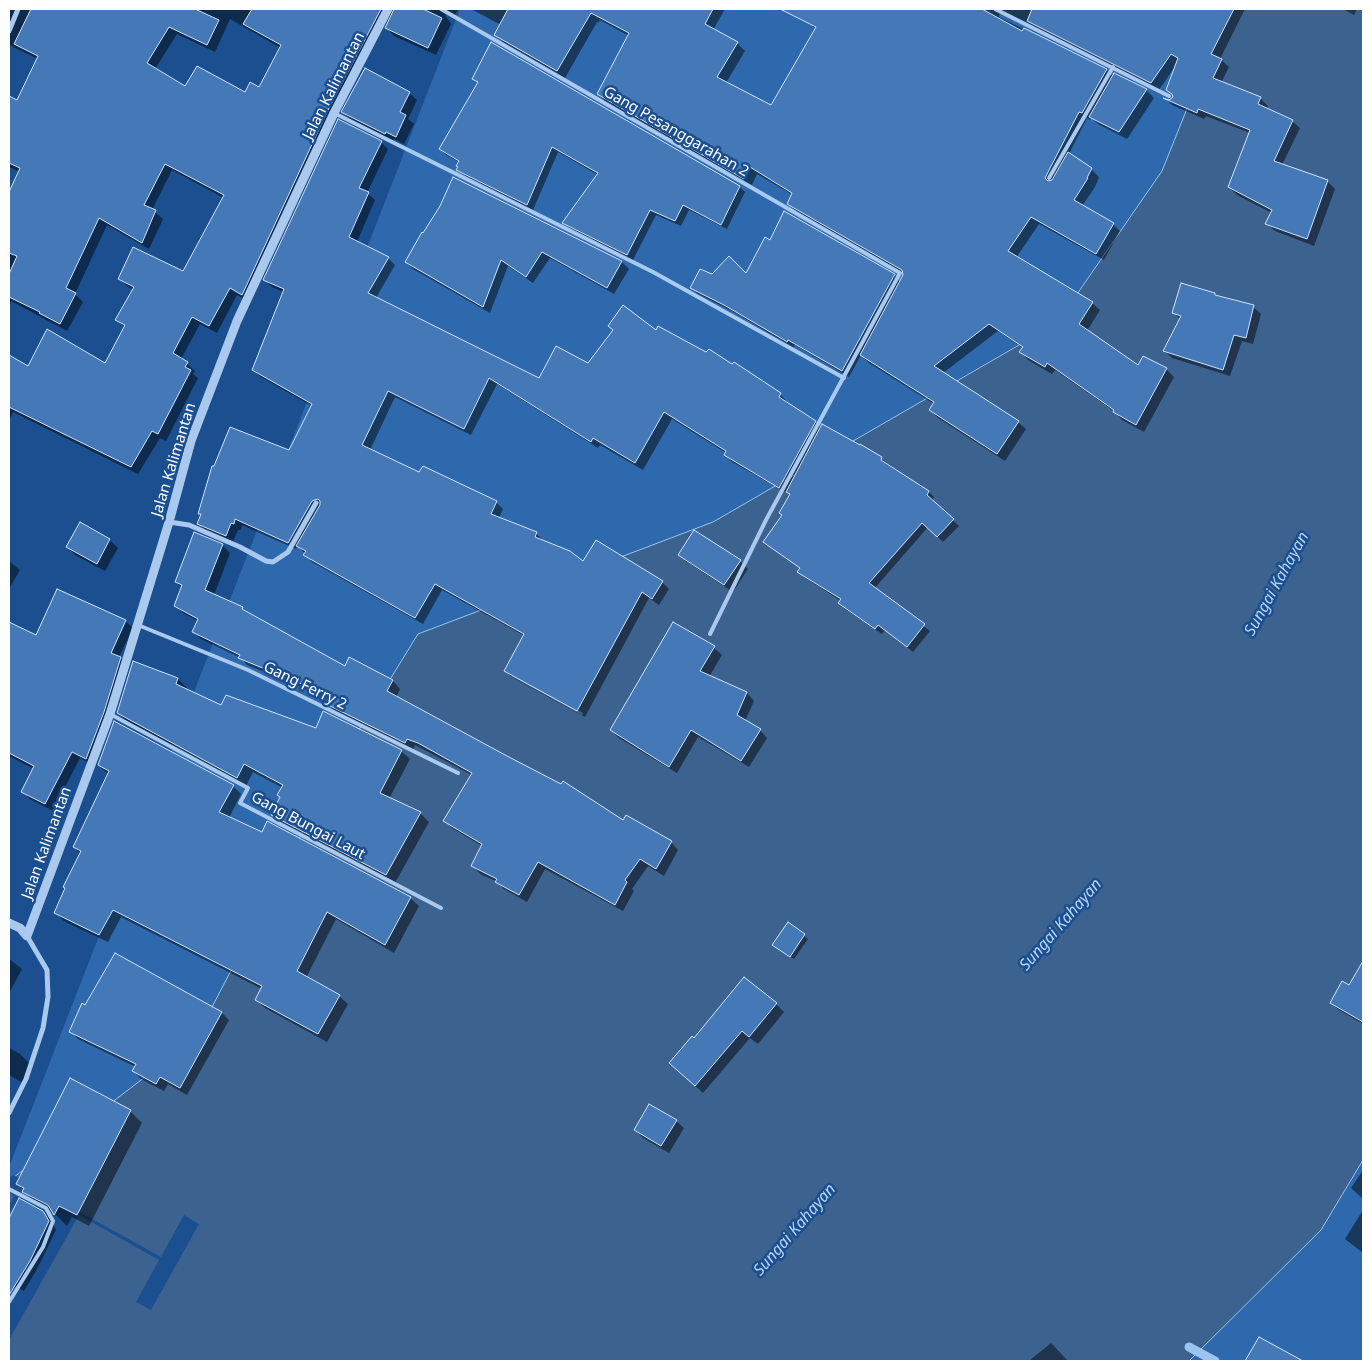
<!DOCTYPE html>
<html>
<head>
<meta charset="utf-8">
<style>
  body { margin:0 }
  #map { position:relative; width:1372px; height:1370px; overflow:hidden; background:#1b4f8f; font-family:"Noto Sans",sans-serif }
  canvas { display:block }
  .frame { position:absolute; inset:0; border:10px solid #fff; pointer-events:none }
</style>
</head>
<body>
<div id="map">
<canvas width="1372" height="1370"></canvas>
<div class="frame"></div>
</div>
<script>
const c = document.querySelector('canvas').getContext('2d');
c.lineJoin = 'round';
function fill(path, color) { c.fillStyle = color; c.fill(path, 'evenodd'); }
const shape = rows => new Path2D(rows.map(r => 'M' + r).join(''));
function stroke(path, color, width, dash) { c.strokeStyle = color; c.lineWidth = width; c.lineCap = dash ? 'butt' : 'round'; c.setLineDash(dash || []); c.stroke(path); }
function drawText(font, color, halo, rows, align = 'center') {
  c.font = font + ' "Noto Sans",sans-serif'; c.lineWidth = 5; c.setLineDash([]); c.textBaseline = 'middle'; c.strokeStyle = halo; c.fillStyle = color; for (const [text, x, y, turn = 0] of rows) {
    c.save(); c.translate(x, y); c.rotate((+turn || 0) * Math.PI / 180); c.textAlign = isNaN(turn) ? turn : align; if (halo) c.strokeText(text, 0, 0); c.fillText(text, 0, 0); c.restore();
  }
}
fill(shape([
  [460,9,1227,9,1162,171,1057,322,713,522,418,634,339,762,196,1038,9,1181,9,1167],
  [1363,1161,1363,1361,1189,1361,1321,1230]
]), '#2e69ad');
const water = shape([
  [1227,9,1363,9,1363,1160,1321,1230,1189,1361,9,1361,9,1181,196,1038,339,762,418,634,713,522,1057,323,1162,171,1227,9]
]);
fill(water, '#3c6290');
stroke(water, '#9cc4f0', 1);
fill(shape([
  [13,1175,161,1257,184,1215,199,1224,151,1310,136,1302,159,1260,79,1215,9,1340,9,1206,14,1196,9,1192,9,1178]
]), '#1b4f8f');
fill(shape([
  [9,9,40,9,132,52,141,36,101,9,458,9,455,15,450,12,445,15,451,24,436,55,394,36,387,28,391,18,389,17,336,118,250,302,237,295,217,333,200,324,181,359,195,371,193,374,198,378,166,441,160,438,138,474,13,412,9,420,9,357,29,368,106,364,125,327,117,319,134,290,127,286,119,278,184,273,224,198,172,170,152,210,163,219,149,249,107,225,75,294,83,302,67,331,11,301,9,307,9,196,20,172,9,167,9,97,18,102,38,59,9,45],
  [230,19,281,48,260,88,245,94,185,87,155,69,177,34,215,52],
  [471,9,725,9,713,30,737,43,745,51,726,83,771,106,816,29,805,20,811,9,1245,9,1220,59,1229,67,1221,83,1260,98,1268,106,1267,109,1292,121,1300,128,1282,165,1327,181,1335,189,1314,246,1275,231,1267,224,1272,213,1237,195,1229,187,1250,133,1206,116,1204,119,1172,105,1168,101,1174,98,1174,96,1168,90,1176,65,1159,90,1000,13,999,17,1107,70,1113,77,1115,74,1146,90,1154,98,1127,139,1098,124,1091,117,1090,120,1087,118,1069,154,1091,169,1099,177,1095,187,1082,206,1113,224,1120,231,1104,260,1039,224,1016,258,1092,303,1100,310,1087,331,1139,367,1166,369,1174,377,1144,432,1122,420,1114,411,1055,370,1052,374,1028,360,1021,352,1023,348,998,331,943,373,1018,422,1026,429,1005,461,938,418,930,410,934,404,869,363,861,355,849,377,795,345,794,347,791,346,732,311,698,294,692,288,712,276,894,275,901,282,904,273,796,211,789,204,793,195,757,174,752,185,606,102,598,94,629,36,600,20,598,23,597,22,565,78,504,43,496,35,501,25],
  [1343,9,1357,9,1354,15],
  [474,79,740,187,745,192,727,229,689,210,681,226,656,215,633,260,570,228,564,223,598,175,558,152,533,210,464,175,458,170,459,162,446,155,440,149,478,83],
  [409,93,417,100,408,119,414,124,404,144,394,139,393,141,351,120,343,112],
  [381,142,388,149,367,193,375,200,357,242,388,258,395,265,376,298,540,380,588,364,657,331,780,394,787,402,786,403,815,422,822,428,861,445,929,492,934,497,932,501,959,526,943,542,928,527,874,589,930,631,913,652,885,630,882,634,845,609,840,603,841,601,804,577,799,572,801,569,765,542,783,516,791,495,732,462,725,455,726,453,672,419,643,470,600,445,598,448,497,384,471,435,395,397,370,450,420,474,496,502,503,509,499,518,536,533,543,541,584,563,662,582,669,589,659,605,649,598,585,717,513,678,505,671,525,636,442,590,423,624,312,562,298,546,296,549,242,525,241,530,238,530,233,542,206,531,199,524,202,515,200,513,289,452,312,406,261,377,253,370,284,292,272,287,265,280],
  [512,674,583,713,582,715,512,677],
  [454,178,622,262,629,269,614,294,550,258,533,283,508,266,490,313,413,269,406,262,442,206],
  [1215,294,1218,297,1253,307,1261,314,1253,344,1242,341,1230,376,1172,358,1165,351,1181,320,1173,312],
  [80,524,110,540,118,548,105,571,75,555,68,547],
  [222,545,230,553,214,595,242,608,247,613,345,667,350,659,393,681,400,689,396,697,623,822,671,842,678,850,664,876,648,866,632,889,634,891,623,911,545,869,527,902,504,889,496,881,480,874,473,866,482,846,452,828,445,821,472,775,415,745,413,750,335,711,327,704,329,698,247,665,241,658,201,639,193,631,198,621,183,613,175,605,182,588,176,582],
  [679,554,740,561,748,569,733,592,687,562],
  [9,561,20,570,9,589],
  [125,621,133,628,119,657,128,665,94,766,80,758,53,811,30,799,22,791,34,769,9,756,9,623,36,636],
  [123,622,126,622,109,659,107,658],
  [714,648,722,655,709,677,747,693,754,701,745,721,760,730,767,738,749,767,698,737,677,773,619,738,611,730],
  [178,679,186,687,185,690,222,707,401,751,410,759,389,799,420,813,429,822,395,883,281,823,272,815,281,797,283,788,253,772,246,786,127,722,118,713],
  [99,765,233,786,241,794,229,818,410,898,419,906,394,953,336,919,306,978,339,996,348,1004,327,1042,265,1008,256,1000,262,989,121,917,108,942,64,921,55,912,81,854,74,847,108,774],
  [788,924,808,939,794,959,777,948],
  [115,954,222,1013,229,1020,187,1095,168,1084,164,1091,141,1079,133,1071,136,1067,78,1039,70,1031],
  [9,959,22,969,9,993],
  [1363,964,1363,1024,1339,1010,1331,1003,1349,986],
  [776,1004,784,1012,758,1044,750,1038,703,1093,670,1063,694,1040],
  [9,1048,20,1054,32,1066,23,1083,9,1075],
  [130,1111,142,1123,89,1226,72,1217,67,1226,54,1213,36,1204,18,1183],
  [676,1121,684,1128,669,1153,643,1138,635,1130],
  [1363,1170,1363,1199,1351,1188],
  [20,1200,42,1212,51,1220,56,1230,37,1269,24,1291,9,1283,9,1220],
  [1363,1210,1363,1253,1345,1239],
  [1260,1338,1295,1358,1298,1361,1247,1361],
  [1051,1343,1068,1361,1029,1361]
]), '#0007');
stroke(shape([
  [1189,1347,1215,1361]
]), '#9cc4f0', 9);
const building = shape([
  [31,9,195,9,219,20,207,45,169,27,147,63,185,86,197,66,245,92,250,82,259,87,281,45,243,24,252,9,381,9,328,110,242,295,230,288,209,326,192,317,173,353,188,362,185,367,191,370,158,434,152,431,131,467,9,407,9,355,28,366,47,329,105,363,125,325,115,320,134,287,118,279,133,247,183,271,224,195,165,164,144,205,156,210,142,243,99,218,66,288,76,293,60,324,39,313,40,312,9,297,9,274,17,256,9,253,9,192,20,168,9,163,9,96,17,100,38,56,14,44,31,9],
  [394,9,423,9,442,18,428,48,385,28,394,9],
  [508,9,713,9,705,24,738,42,717,77,771,105,816,27,780,9,982,9,1022,31,1024,28,1107,69,1082,113,1079,112,1045,178,1048,181,1052,180,1068,152,1092,168,1087,178,1088,178,1074,200,1114,223,1096,254,1031,217,1008,251,1093,302,1079,324,1138,365,1143,356,1167,368,1136,425,1113,412,1114,410,1047,363,1045,367,1019,352,1023,347,989,324,934,366,1019,421,997,454,929,410,934,402,860,355,903,275,902,270,787,204,792,193,750,167,744,179,597,94,629,33,591,13,557,71,494,35,508,9],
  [1032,9,1234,9,1211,54,1222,59,1213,78,1261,97,1258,104,1293,120,1274,161,1328,180,1307,239,1265,224,1272,210,1228,187,1250,130,1198,109,1197,113,1163,98,1169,100,1173,97,1172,94,1166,90,1178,58,1171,54,1151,83,1027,21,1032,9],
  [491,42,740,186,721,225,683,205,675,221,650,210,627,255,562,223,598,173,552,147,527,205,456,170,458,167,456,166,459,161,439,149,478,82,472,79,491,42],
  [365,68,410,92,400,112,406,115,396,137,386,132,385,134,341,112,365,68],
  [1114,73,1147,89,1119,132,1089,117,1114,73],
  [338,119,382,141,359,188,369,192,349,237,389,257,368,293,539,378,556,346,588,363,613,330,608,326,623,305,656,330,658,326,706,352,709,349,732,364,734,362,781,393,779,397,816,421,779,488,724,455,726,451,664,412,635,463,593,438,591,442,489,378,464,429,388,391,362,445,419,472,423,466,497,501,491,514,537,532,535,537,570,551,583,561,596,540,663,581,652,599,642,592,577,711,504,671,524,634,435,584,415,618,303,555,306,551,296,546,320,505,320,501,318,499,312,501,288,543,235,519,234,524,231,523,226,536,197,524,201,514,198,514,212,466,214,466,230,427,289,450,312,404,252,370,284,289,263,280,338,119],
  [453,177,622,261,607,288,542,252,526,277,501,260,483,307,405,262,422,232,423,233,440,206,453,177],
  [784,211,895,274,842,371,788,340,787,342,784,340,724,305,690,288,700,269,712,274,729,256,746,273,765,237,770,240,784,211],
  [1181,283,1215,293,1215,295,1254,305,1246,338,1234,335,1223,370,1163,351,1181,316,1172,313,1181,283],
  [822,424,860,445,860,444,882,457,881,460,929,491,927,495,954,519,937,537,922,523,869,583,925,624,907,647,878,625,875,629,838,603,841,599,797,572,800,568,763,542,782,515,779,513,790,494,786,492,822,424],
  [80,522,110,539,97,564,66,547,80,522],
  [694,530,741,560,724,585,678,555,694,530],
  [194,532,223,544,205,590,243,607,242,609,345,666,349,657,393,680,387,691,507,756,561,784,563,781,623,820,626,815,672,841,656,869,640,859,625,880,627,882,615,905,538,862,519,895,495,882,497,879,471,866,482,844,443,821,472,773,418,743,407,739,405,743,326,704,329,695,238,658,240,655,192,632,198,619,174,606,182,585,175,582,194,532],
  [57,589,126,620,111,653,121,657,104,712,86,759,72,752,45,804,21,792,34,766,9,753,9,622,36,635,57,589],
  [673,622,715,646,700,671,747,692,737,715,761,729,741,761,691,730,669,767,610,730,673,622],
  [133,661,178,678,176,684,221,705,226,695,316,728,323,711,402,750,380,793,421,812,386,875,271,815,280,797,277,795,283,785,244,764,237,778,117,713,133,661],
  [114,721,234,785,219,812,262,832,267,821,411,897,385,945,327,912,297,971,340,995,318,1034,255,1000,262,986,113,910,99,935,54,913,65,888,63,887,81,851,73,847,109,771,98,765,114,721],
  [788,922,805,934,790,957,772,945,788,922],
  [115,953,222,1012,180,1088,160,1077,156,1084,132,1071,136,1064,69,1032,82,1003,85,1005,115,953],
  [1363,961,1363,1022,1330,1003,1342,981,1349,985,1363,961],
  [744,977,777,1003,749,1037,742,1031,695,1086,669,1063,692,1036,694,1038,744,977],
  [70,1078,131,1110,77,1215,59,1206,54,1215,48,1205,22,1192,24,1188,16,1184,70,1078],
  [649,1104,677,1120,661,1146,634,1130,649,1104],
  [19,1198,43,1211,49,1221,30,1261,9,1295,9,1218,19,1198],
  [1259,1337,1303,1361,1245,1361,1259,1337]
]);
fill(building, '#4478b7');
stroke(building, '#cfe3fa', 1);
stroke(shape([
  [441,9,900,273,766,520,710,634],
  [995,9,1169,96],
  [334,113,653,272,844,378],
  [1049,178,1113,67],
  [138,625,248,670,458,773],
  [110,714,248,788,240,803,441,908],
  [9,1189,46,1208,53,1221,43,1247,9,1302]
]), '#a9c9ee', 4);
stroke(shape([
  [9,31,18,9],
  [169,522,189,525,240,547,266,561,273,562,288,552,316,503],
  [9,1113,26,1079,43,1028,48,997,47,970,27,936]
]), '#a9c9ee', 5);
stroke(shape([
  [9,923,20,928,27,936,110,714,169,522,191,441,237,321,334,113,388,9]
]), '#a9c9ee', 9);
drawText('15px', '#fff', '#1b4f8f', [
  ["Jalan Kalimantan",334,86,-63],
  ["Gang Pesanggarahan 2",676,132,30],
  ["Jalan Kalimantan",174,460,-73],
  ["Gang Ferry 2",305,686,26],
  ["Gang Bungai Laut",308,826,28],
  ["Jalan Kalimantan",47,843,-70]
]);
drawText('italic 16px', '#b5d3f5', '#1b4f8f', [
  ["Sungai Kahayan",1277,584,-61],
  ["Sungai Kahayan",1061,925,-49],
  ["Sungai Kahayan",795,1230,-49]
]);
</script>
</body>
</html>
